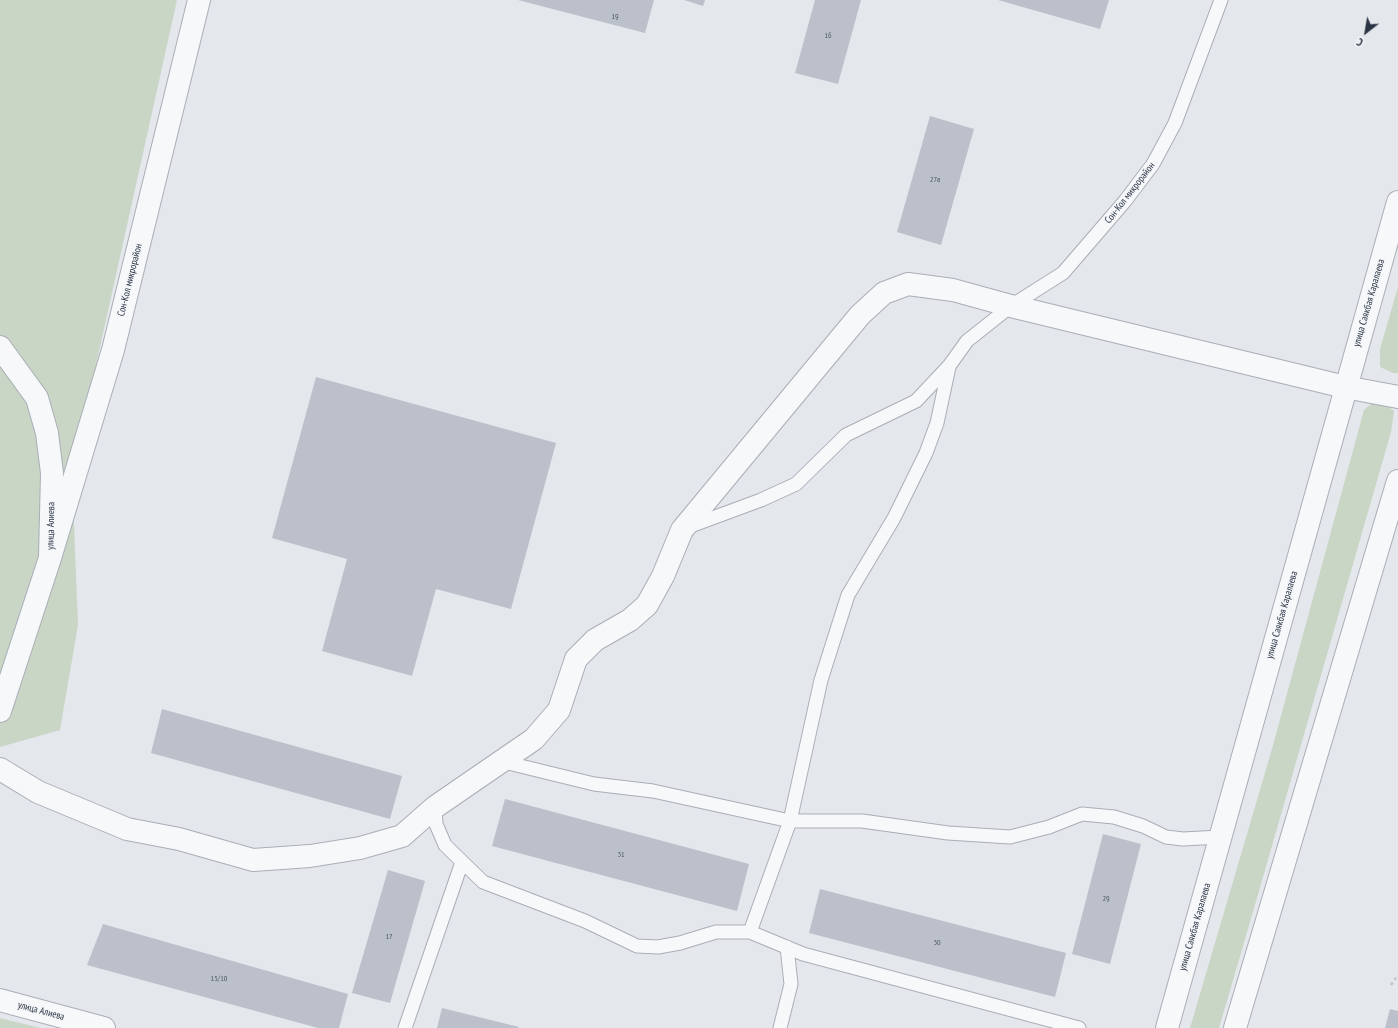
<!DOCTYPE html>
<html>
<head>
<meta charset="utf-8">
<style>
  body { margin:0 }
  #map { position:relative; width:1398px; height:1028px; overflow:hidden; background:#e4e7ec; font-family:"PT Sans Narrow",sans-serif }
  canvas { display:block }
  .north { position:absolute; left:1346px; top:12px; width:40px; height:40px; -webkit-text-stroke:3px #f4f6f9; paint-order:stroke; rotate:211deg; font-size:11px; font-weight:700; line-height:16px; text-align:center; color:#2b3445 }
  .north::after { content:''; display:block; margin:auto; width:14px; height:18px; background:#2b3445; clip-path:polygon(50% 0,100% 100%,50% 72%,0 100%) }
</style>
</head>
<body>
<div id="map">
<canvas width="1398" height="1028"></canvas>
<div class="north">С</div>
</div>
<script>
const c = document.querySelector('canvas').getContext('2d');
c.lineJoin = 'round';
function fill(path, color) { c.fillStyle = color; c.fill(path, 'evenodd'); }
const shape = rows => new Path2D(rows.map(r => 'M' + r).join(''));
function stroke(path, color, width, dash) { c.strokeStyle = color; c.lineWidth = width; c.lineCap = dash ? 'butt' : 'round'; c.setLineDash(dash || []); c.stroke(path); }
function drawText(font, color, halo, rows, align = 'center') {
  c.font = font + ' "PT Sans Narrow",sans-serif'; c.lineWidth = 3; c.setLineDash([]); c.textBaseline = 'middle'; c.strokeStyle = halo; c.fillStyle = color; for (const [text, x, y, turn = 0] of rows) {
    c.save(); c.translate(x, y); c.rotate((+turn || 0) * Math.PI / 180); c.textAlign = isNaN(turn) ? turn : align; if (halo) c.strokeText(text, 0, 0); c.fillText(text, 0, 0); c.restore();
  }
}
fill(shape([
  [0,0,177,0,72,473,78,625,60,730,0,747],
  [1398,287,1398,373,1393,373,1380,367,1380,349],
  [1373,402,1383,402,1394,411,1391,432,1257,898,1219,1028,1190,1028,1272,749,1364,410],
  [0,1018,40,1028,0,1028]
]), '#c9d6c5');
fill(shape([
  [518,0,654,0,645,33],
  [684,0,705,0,703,6],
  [815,0,861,0,838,84,795,73],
  [998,0,1109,0,1100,29],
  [930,116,974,129,941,245,897,232],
  [316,377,556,443,511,609,436,589,412,676,322,651,347,559,272,538],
  [162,709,402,776,390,819,151,753],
  [505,799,749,864,737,911,492,846],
  [1103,834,1141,844,1110,964,1072,954],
  [388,870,425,881,390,1003,352,993],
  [820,889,1066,953,1055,997,809,933],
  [103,924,348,994,339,1028,318,1028,87,965],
  [442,1008,519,1027,518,1028,437,1028],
  [1390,1009,1398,1011,1398,1028,1385,1028]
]), '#bbc0ca');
const service = shape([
  [688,527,761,500,796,484,846,435,916,401,949,366,967,341,1011,306,1063,273,1125,201,1153,164,1175,123,1221,0],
  [500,761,594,784,653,791,790,821,862,821,948,833,1010,837,1049,827,1082,814,1114,817,1143,826,1166,837,1183,839,1220,837],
  [435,807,436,824,445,845,483,882,585,921,637,946,658,947,680,943,716,932,750,932,803,954,1079,1028],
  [750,932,790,821,821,680,848,595,894,518,926,453,937,423,949,367],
  [405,1028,462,862],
  [780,1028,791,984,787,947]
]);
const minor = shape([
  [0,347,37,398,47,433,52,473,50,558,0,711],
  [50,558,113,350,199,0],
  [0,769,38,792,127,829,179,839,253,860,310,856,360,848,402,836,435,807,534,739,559,710,576,659,595,640,630,620,647,605,663,576,682,530,860,315,884,293,908,284,953,290,1011,306,1345,387,1398,397],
  [0,1000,104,1028]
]);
const tertiary = shape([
  [1167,1028,1398,202],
  [1235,1028,1398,481]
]);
stroke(service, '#a9aeb7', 15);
stroke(minor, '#a9aeb7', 24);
stroke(tertiary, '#a9aeb7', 24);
stroke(shape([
  [1391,985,1398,975]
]), '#c2c5cb', 2.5, [3, 3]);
stroke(service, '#f7f8fa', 13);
stroke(minor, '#f7f8fa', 22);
stroke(tertiary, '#f7f8fa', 22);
drawText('8px', '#4f5766', null, [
  ["19",615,17],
  ["16",828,36],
  ["27а",935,180],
  ["31",621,855],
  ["29",1106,899],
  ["17",389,937],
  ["30",937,943],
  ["15/10",219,979]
]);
drawText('10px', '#2b3445', '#f4f6f9', [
  ["Сон-Кол микрорайон",1130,193,-52],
  ["Сон-Кол микрорайон",130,280,-76],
  ["улица Саякбая Каралаева",1369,303,-74],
  ["улица Алиева",51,526,-89],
  ["улица Саякбая Каралаева",1282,615,-74],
  ["улица Саякбая Каралаева",1195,927,-74],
  ["улица Алиева",41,1011,15]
]);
</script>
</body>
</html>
